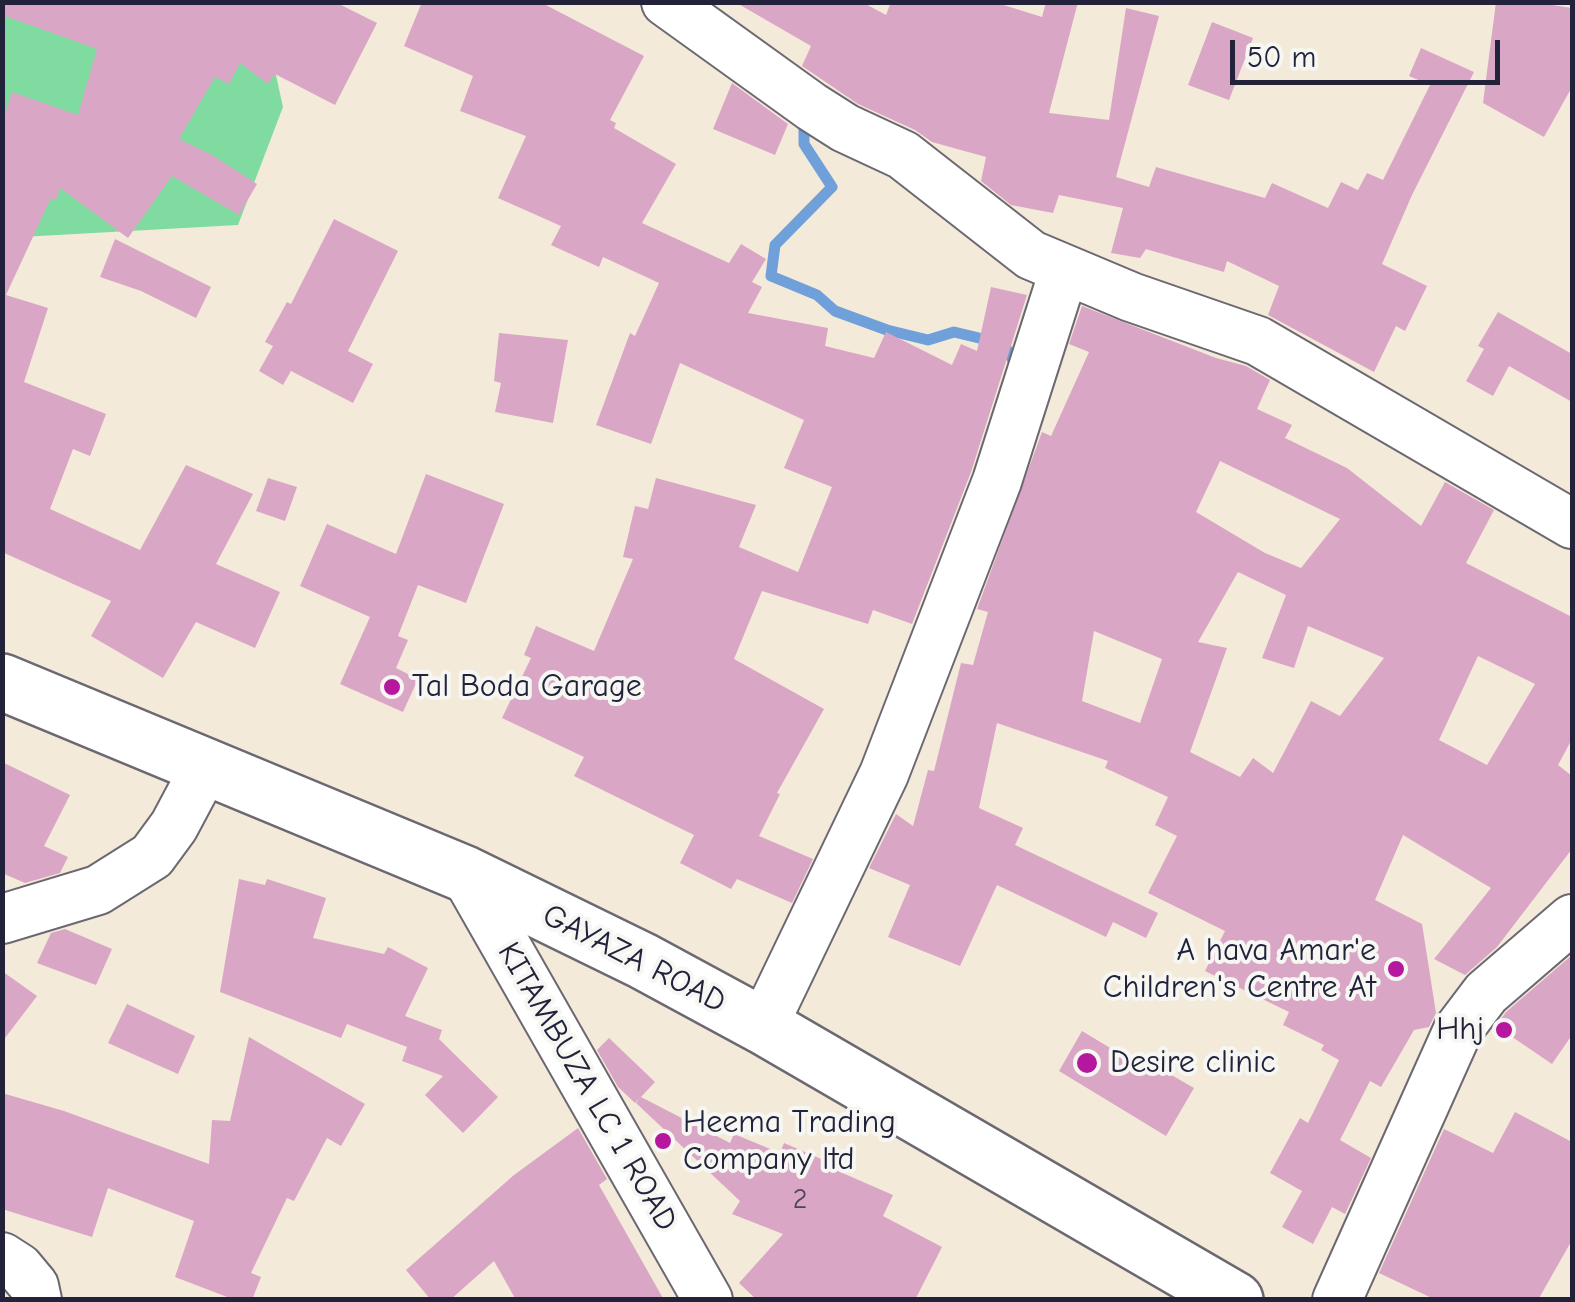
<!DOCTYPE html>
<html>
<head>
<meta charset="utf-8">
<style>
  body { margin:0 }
  #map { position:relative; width:1575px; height:1302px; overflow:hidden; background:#f4ead9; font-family:"Comic Neue",sans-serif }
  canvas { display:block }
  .frame { position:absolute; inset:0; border:5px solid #22223b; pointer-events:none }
  .scale { position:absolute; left:1230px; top:40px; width:270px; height:45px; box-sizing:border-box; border:5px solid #22223b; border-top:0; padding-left:12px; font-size:30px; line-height:35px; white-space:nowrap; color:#22223b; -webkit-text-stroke:8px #f6f6f2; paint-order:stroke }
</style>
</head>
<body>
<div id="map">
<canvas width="1575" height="1302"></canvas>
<div class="frame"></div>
<div class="scale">50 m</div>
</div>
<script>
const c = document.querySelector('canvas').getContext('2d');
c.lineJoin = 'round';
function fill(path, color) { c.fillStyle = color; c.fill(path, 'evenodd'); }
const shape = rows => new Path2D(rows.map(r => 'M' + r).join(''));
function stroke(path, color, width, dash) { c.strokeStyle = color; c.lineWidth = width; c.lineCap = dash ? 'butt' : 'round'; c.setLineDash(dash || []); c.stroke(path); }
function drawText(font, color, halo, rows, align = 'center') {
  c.font = font + ' "Comic Neue",sans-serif'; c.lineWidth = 8; c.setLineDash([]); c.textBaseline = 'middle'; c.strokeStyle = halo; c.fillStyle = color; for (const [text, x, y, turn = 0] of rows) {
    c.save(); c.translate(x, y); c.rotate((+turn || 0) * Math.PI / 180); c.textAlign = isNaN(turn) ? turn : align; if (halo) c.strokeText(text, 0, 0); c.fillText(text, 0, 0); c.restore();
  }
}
fill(shape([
  [3,3,260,3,283,107,238,225,3,238]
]), '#80dba1');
stroke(shape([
  [804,115,804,144,832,187,775,245,771,276,817,295,835,311,887,330,928,340,954,332,1004,344,1018,370]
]), '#70a0da', 11);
fill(shape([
  [2,2,335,2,377,23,335,105,275,74,268,84,240,63,229,84,215,77,179,139,212,155,257,184,239,215,172,176,128,238,60,188,56,200,51,198,6,295,48,308,24,382,106,414,90,456,73,449,50,509,140,550,186,465,253,494,216,564,280,592,255,648,196,622,163,678,91,636,111,601,2,552,2,124,12,92,78,115,97,49,2,15],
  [422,2,540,2,644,56,610,120,616,123,614,128,676,164,642,223,729,263,741,244,766,259,752,282,762,287,748,313,828,328,825,346,874,358,886,332,952,365,961,344,977,351,991,287,1027,295,971,472,912,624,873,610,868,624,762,591,734,659,824,709,777,793,780,794,759,836,813,859,792,903,737,879,731,889,680,863,694,835,574,776,584,757,502,718,531,658,524,655,536,626,594,651,633,559,623,557,635,506,648,509,656,478,756,505,739,547,798,572,832,487,784,468,804,420,680,363,651,444,596,425,630,333,635,336,659,283,603,257,599,267,551,245,561,226,498,198,526,136,460,111,473,76,404,46],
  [735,2,862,2,886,15,891,2,994,2,1042,17,1046,2,1078,2,1049,113,1109,120,1126,8,1159,16,1116,177,1149,187,1156,167,1265,198,1272,183,1328,208,1341,182,1358,190,1367,173,1383,180,1430,85,1409,76,1421,48,1474,72,1412,195,1382,264,1427,286,1405,331,1396,326,1374,372,1268,315,1279,286,1227,261,1224,272,1146,249,1140,258,1111,253,1123,208,1059,195,1053,213,1011,205,981,181,986,157,932,142,915,130,858,104,802,66,811,46],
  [1496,2,1533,2,1572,8,1572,87,1544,137,1483,103],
  [1212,22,1253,38,1229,100,1188,85],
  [732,83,788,124,775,155,713,129],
  [334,219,398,251,348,351,373,364,353,403,291,371,283,385,259,371,273,346,265,342,287,302,291,304],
  [115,239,211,287,196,318,141,291,100,277],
  [1082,306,1216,358,1246,366,1270,380,1257,409,1292,425,1285,438,1347,468,1421,526,1445,482,1494,510,1466,563,1572,617,1572,739,1558,765,1572,776,1572,849,1497,947,1465,975,1434,959,1491,888,1403,835,1375,900,1422,924,1436,1013,1429,1027,1414,1030,1381,1087,1370,1081,1340,1140,1371,1158,1345,1214,1332,1207,1313,1244,1282,1227,1302,1191,1270,1173,1300,1118,1308,1123,1339,1060,1321,1050,1324,1045,1283,1025,1289,1012,1205,971,1225,931,1148,893,1177,836,1155,825,1168,797,1105,768,1108,761,997,723,979,808,1023,828,1015,845,1158,913,1146,938,1113,922,1106,937,997,885,960,966,888,937,910,885,869,868,896,814,913,826,928,770,934,771,961,663,973,665,988,612,977,609,1042,432,1051,436,1089,352,1069,344],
  [1220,461,1340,519,1301,568,1265,553,1196,512],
  [1238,572,1286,595,1262,658,1294,668,1308,626,1384,658,1340,716,1311,701,1273,773,1253,758,1240,777,1190,752,1227,648,1198,642],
  [1094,631,1162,659,1140,723,1082,701],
  [1478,656,1535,684,1487,765,1439,740],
  [1498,312,1572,354,1572,402,1509,366,1493,396,1466,381,1484,349,1478,346],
  [499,333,568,340,553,423,495,412,501,383,494,381],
  [426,474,504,504,466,603,418,585,398,636,408,640,396,668,418,679,403,712,340,684,370,617,300,586,327,524,396,554],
  [268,478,297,487,285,521,256,511],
  [2,762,70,795,44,846,68,857,60,873,25,883,2,873],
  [239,879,265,885,267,879,326,898,313,938,384,954,388,947,428,968,405,1016,442,1030,439,1039,498,1097,463,1133,425,1095,443,1076,402,1061,407,1047,347,1024,341,1038,220,992],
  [65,929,112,949,96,985,37,963,51,933],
  [1572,955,1572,1035,1552,1064,1496,1026,1506,1012],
  [2,971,37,996,2,1042],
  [127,1004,195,1036,178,1074,108,1043],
  [1082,1031,1150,1072,1154,1065,1194,1088,1166,1136,1059,1071],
  [249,1037,365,1104,341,1146,327,1138,294,1201,287,1198,251,1273,261,1277,252,1300,235,1300,175,1277,194,1221,108,1188,92,1237,2,1209,2,1093,64,1111,209,1164,212,1120,230,1121],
  [609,1038,655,1082,641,1097,730,1143,734,1134,780,1153,784,1143,833,1164,831,1168,893,1195,883,1216,942,1247,915,1300,757,1300,739,1283,783,1234,732,1214,740,1201,636,1103,640,1098,635,1103,618,1087,597,1050],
  [1515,1112,1572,1142,1572,1240,1538,1300,1436,1300,1379,1273,1444,1129,1493,1153],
  [578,1128,607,1179,599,1185,664,1300,516,1300,494,1261,450,1300,431,1300,406,1270,514,1175]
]), '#daa6c5');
const minor = shape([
  [666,2,812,107,845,128,903,155,1031,255,1131,297,1258,341,1572,524],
  [465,874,708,1300],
  [2,919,98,890,152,856,174,826,207,764],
  [763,1026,884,774,997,481,1064,271],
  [2,1257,19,1268,34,1286,37,1300],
  [1337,1300,1458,1030,1486,993,1572,919]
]);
const major = shape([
  [2,682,465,874,643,961,763,1026,1235,1300]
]);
stroke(minor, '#6c6872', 52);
stroke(major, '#6c6872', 60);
stroke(minor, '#fff', 48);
stroke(major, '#fff', 55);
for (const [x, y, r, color] of [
  [392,687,10,"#b5179e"],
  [1396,969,10,"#b5179e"],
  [1504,1030,10,"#b5179e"],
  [1087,1063,12,"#b5179e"],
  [663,1141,10,"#b5179e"]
]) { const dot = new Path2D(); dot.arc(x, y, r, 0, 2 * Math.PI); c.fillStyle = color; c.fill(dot); stroke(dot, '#f6f6f2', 4); }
drawText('28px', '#50435e', null, [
  ["2",800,1200]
]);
drawText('32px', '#22223b', '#f6f6f2', [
  ["Tal Boda Garage",412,687],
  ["A hava Amar'e",1376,951,"right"],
  ["Children's Centre At",1376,988,"right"],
  ["Hhj",1484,1030,"right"],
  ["Desire clinic",1110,1063],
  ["Heema Trading",683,1123],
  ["Company ltd",683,1160]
], 'left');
drawText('32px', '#22223b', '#f6f6f2', [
  ["GAYAZA ROAD",634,959,27],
  ["KITAMBUZA LC 1 ROAD",587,1087,60]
]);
</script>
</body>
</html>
